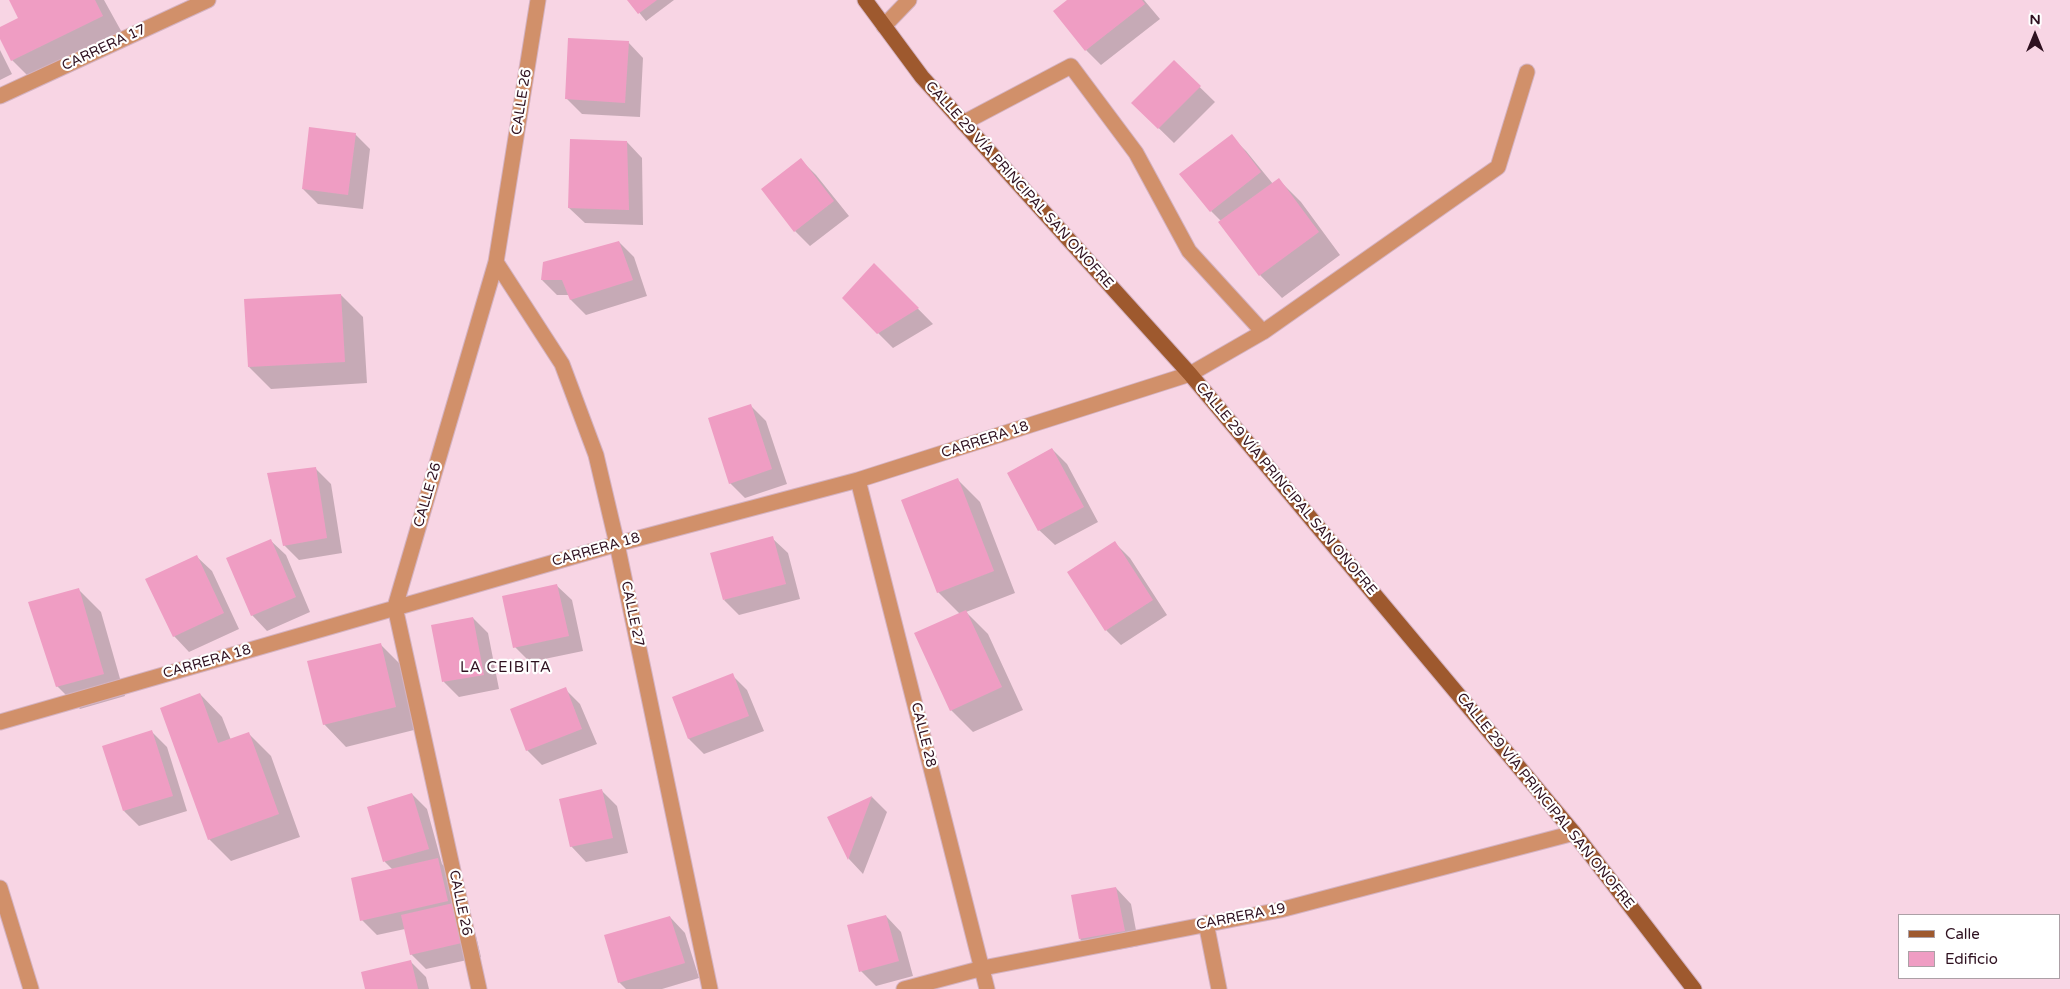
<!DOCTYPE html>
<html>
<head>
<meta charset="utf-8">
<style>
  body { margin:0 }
  #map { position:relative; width:2070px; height:989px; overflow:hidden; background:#f8d5e4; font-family:"Varela Round",sans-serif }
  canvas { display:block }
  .legend { position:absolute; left:1898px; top:914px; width:162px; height:65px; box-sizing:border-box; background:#fff; border:1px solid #aca0a6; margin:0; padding:6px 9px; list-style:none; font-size:15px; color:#2f1120 }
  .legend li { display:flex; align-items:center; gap:10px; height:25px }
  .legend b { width:25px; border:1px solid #aca0a6 }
  .north { position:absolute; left:2010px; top:10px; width:50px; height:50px; -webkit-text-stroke:4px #fff; paint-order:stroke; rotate:0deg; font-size:14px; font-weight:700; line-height:20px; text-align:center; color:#2f1120 }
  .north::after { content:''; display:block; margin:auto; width:18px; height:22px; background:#2f1120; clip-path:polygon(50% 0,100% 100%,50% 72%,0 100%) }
</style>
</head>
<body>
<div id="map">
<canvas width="2070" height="989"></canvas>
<ul class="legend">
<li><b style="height:6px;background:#9e592e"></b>Calle</li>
<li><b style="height:14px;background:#ef9dc3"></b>Edificio</li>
</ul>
<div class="north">N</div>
</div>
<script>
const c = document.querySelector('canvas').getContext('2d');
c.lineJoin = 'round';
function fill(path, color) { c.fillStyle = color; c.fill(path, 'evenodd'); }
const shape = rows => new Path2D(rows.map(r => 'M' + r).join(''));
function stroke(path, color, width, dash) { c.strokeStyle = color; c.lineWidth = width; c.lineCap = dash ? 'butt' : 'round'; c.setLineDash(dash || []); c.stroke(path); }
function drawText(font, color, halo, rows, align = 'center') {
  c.font = font + ' "Varela Round",sans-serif'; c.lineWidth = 4.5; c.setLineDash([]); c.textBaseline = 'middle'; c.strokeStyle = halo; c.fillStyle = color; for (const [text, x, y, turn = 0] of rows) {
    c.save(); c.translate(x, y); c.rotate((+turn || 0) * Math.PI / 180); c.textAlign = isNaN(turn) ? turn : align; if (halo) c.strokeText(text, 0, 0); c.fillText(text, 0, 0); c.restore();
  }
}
fill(shape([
  [10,0,104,0,125,38,35,83,12,60,0,36,0,28,19,19],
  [629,0,674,0,646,21],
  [1069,0,1144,0,1160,19,1101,65,1086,50],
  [628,42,643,58,640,117,582,114,566,98],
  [0,50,12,74,0,80],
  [1174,62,1215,102,1174,143,1133,103],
  [355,134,370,149,363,209,318,204,303,189],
  [1231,136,1246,151,1273,184,1279,180,1301,202,1340,255,1282,298,1260,275,1221,221,1211,211],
  [627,142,642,158,643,225,585,223,569,208],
  [801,160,816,175,849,216,810,246,795,231],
  [619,242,634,257,647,296,586,315,571,300,569,295,557,295,542,280,544,263],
  [874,264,933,324,893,348,878,333],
  [341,295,363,317,367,383,271,389,249,367],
  [751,406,766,421,787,484,745,498,730,483],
  [1052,449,1067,464,1098,522,1055,545,1039,530],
  [316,469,331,484,342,553,299,560,284,545],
  [958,480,980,502,1015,593,966,612,988,634,1023,710,973,732,951,710,960,614,938,592],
  [772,538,788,553,800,599,739,615,724,600],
  [270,540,286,555,310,612,267,631,252,615],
  [1115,543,1130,558,1167,615,1121,645,1106,630],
  [196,556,212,571,239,629,189,652,174,636],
  [556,585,572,600,583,651,530,662,515,647],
  [79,590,101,612,125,696,80,709,57,686],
  [473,618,488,633,499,689,459,697,444,682,433,626],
  [380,644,403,667,418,729,346,747,324,724],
  [732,675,747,690,764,731,704,754,689,739,673,698],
  [565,689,580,704,597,744,542,765,527,750],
  [200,694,222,717,231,740,249,734,271,756,300,837,231,861,209,839],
  [152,732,167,747,187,811,139,826,124,811],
  [602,791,617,806,628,853,586,862,571,846],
  [412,794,427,809,442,864,453,875,461,907,472,919,481,957,426,969,411,954,405,929,377,935,362,920,393,870,385,862,368,807],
  [872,797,887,812,863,874,849,859,829,817],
  [1116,888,1131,904,1139,946,1095,954,1080,939],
  [886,916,901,932,913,976,876,986,861,971],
  [670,917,685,933,699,978,662,989,626,989,619,982],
  [411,962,426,977,429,989,366,989]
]), '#0003');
fill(shape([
  [9,0,95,0,103,16,11,61,0,39,0,27,18,18],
  [627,0,657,0,638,14],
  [1067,0,1142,0,1145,4,1085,51,1053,11],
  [568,38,629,41,625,103,565,99],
  [1174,60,1201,86,1158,129,1131,103],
  [309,127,356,133,348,195,302,189],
  [1232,134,1261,172,1210,212,1179,174],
  [570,139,627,141,629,210,568,208],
  [801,158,834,201,794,232,761,189],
  [1279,178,1319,232,1259,276,1218,222],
  [619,241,633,280,570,300,562,280,541,280,543,262],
  [874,263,919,308,877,334,842,298],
  [341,294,345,362,248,367,244,299],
  [751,404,772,469,729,484,708,418],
  [1052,448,1084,507,1038,531,1007,473],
  [316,467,327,538,283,546,267,473],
  [958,478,994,571,937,593,901,500],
  [773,536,786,584,723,600,710,553],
  [271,539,296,597,251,616,226,558],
  [1115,541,1153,600,1105,631,1067,572],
  [197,555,224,613,173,637,145,579],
  [557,584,569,636,513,648,502,596],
  [79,588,104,674,56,687,28,602],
  [966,610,1002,687,950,711,914,633],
  [473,617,484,675,442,682,431,625],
  [381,643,396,707,323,725,307,661],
  [733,673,749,716,688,739,672,697],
  [566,687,582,729,526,751,510,709],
  [200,693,218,743,249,732,279,814,208,840,160,708],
  [152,730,173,796,123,811,102,746],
  [602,789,613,838,570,847,559,799],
  [412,793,429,849,383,862,367,807],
  [872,796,848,860,827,817],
  [438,858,448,901,360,921,351,878],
  [1116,887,1125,931,1079,939,1071,895],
  [458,902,466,942,410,955,401,915],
  [886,915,899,961,859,972,847,925],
  [670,916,685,963,618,983,604,935],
  [411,960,418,989,365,989,361,972]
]), '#ef9dc3');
const minor = shape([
  [884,26,909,0],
  [0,96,208,0],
  [963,123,1071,66,1136,153,1189,251,1263,332],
  [496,262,562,364,596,455,617,544,710,989],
  [858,480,987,989],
  [0,722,617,544,858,480,1190,374,1263,332,1498,167,1527,72],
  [0,888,31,989],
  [1206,923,1219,989],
  [479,989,395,607,496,262,538,0],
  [904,989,983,968,1280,910,1574,833]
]);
const major = shape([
  [865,0,922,77,1190,374,1574,833,1694,989]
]);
stroke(minor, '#d4b2c1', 17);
stroke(major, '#d4b2c1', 17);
stroke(minor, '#d1906a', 15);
stroke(major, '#9e592e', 15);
drawText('14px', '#2f1120', '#fff', [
  ["CARRERA 17",104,48,-25],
  ["CALLE 26",522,102,-81],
  ["CALLE 29 VÍA PRINCIPAL SAN ONOFRE",1019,185,48],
  ["CARRERA 18",985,440,-18],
  ["CALLE 29 VÍA PRINCIPAL SAN ONOFRE",1286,489,50],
  ["CALLE 26",428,495,-74],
  ["CARRERA 18",596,550,-16],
  ["CALLE 27",632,614,78],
  ["CARRERA 18",207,662,-16],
  ["CALLE 28",923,735,76],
  ["CALLE 29 VÍA PRINCIPAL SAN ONOFRE",1545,801,51],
  ["CALLE 26",460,903,78],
  ["CARRERA 19",1241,917,-11]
]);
c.letterSpacing = '1px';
drawText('15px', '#2f1120', '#fff', [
  ["LA CEIBITA",506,668]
]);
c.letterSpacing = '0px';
</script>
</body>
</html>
